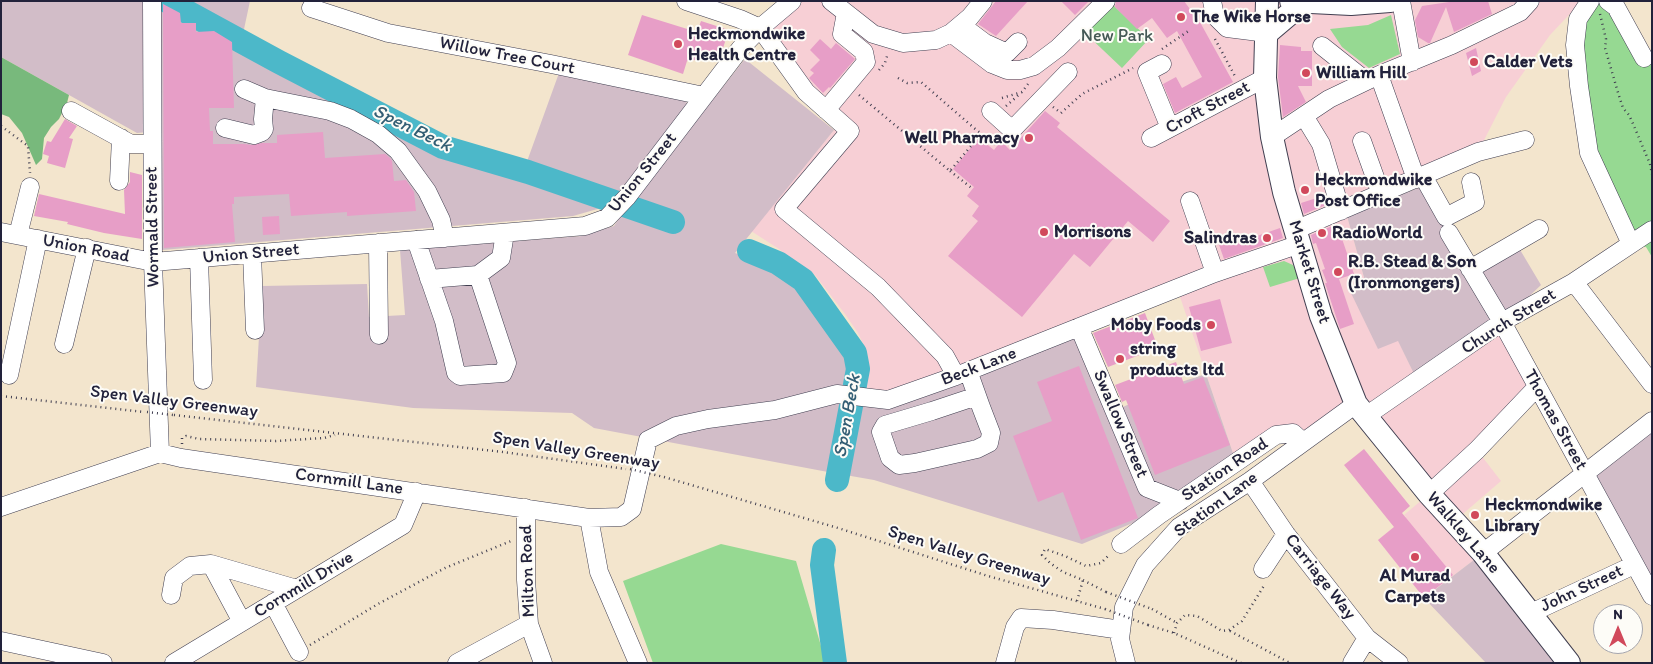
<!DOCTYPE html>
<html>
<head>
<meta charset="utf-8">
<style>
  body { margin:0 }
  #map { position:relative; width:1653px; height:664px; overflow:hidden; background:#f3e5cd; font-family:Itim,sans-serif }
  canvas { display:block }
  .frame { position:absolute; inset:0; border:2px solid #22223b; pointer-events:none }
  .north { position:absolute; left:1593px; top:604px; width:50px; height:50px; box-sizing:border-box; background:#fdfcf7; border:1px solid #a5a5ac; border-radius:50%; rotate:0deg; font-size:14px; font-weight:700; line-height:20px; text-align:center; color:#22223b }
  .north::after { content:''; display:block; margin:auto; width:18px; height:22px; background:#d1495b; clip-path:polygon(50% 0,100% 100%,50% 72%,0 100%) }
</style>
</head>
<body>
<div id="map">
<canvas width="1653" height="664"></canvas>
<div class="frame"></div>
<div class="north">N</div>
</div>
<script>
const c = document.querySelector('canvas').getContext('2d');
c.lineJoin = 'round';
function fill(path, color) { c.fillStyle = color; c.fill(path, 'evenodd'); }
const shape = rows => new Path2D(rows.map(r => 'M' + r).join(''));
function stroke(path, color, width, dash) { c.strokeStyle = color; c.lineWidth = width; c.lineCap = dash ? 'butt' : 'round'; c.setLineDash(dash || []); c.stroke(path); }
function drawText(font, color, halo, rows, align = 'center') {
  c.font = font + ' Itim,sans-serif'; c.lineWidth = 4; c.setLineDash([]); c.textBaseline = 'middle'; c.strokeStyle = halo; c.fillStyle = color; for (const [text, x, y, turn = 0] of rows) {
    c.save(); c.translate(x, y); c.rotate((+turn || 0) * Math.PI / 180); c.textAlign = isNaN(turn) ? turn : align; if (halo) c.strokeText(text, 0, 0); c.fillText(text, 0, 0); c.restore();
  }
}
fill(shape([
  [792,1,1582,1,1550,35,1506,97,1478,152,1347,216,1365,281,1350,290,1398,340,1418,382,1502,322,1537,387,1477,450,1501,481,1457,519,1483,553,1424,598,1378,540,1406,517,1404,515,1429,494,1356,404,1303,442,1293,433,1236,462,1177,288,888,400,864,387,866,350,858,333,845,314,815,275,796,263,779,249,751,231,834,130,826,110,760,28]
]), '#f7cfd5');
fill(shape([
  [1,1,250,1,240,48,317,92,395,132,486,169,535,184,521,178,559,73,684,101,703,112,745,59,834,130,735,253,786,272,850,351,842,394,861,397,956,376,989,372,1079,327,1118,409,1181,382,1206,374,1236,462,1145,518,1082,544,874,480,828,472,594,428,572,413,413,408,256,387,262,286,367,284,369,317,405,315,400,250,582,236,614,226,618,220,601,208,573,216,162,250,160,131,137,133,1,57],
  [1426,185,1470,269,1516,243,1541,285,1502,322,1418,382,1398,341,1378,349,1350,291,1365,281,1347,216],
  [1652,421,1652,596,1585,474],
  [1483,553,1569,663,1486,663,1424,598]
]), '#d2bdc8');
fill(shape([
  [1590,1,1608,1,1652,61,1652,257,1646,247,1631,244,1589,153,1579,86,1588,5],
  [1113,5,1149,39,1122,68,1084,32],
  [1391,15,1400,54,1369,68,1342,47,1330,29,1368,25],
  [1284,261,1293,265,1300,278,1270,287,1263,267],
  [721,544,796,561,826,663,653,663,623,581]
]), '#96d992');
fill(shape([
  [1,57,69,95,67,103,59,119,51,127,44,138,42,159,36,165,22,133,9,117,1,114]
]), '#78b97c');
stroke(shape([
  [167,1,279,62,443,147,528,172,673,222],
  [749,251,778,263,803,280,855,353,858,369,837,480],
  [824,550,822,565,835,663]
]), '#4cb8c9', 24);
fill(shape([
  [996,1,1028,1,996,36,978,24],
  [1061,1,1089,1,1075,15],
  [1116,1,1184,1,1201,24,1233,82,1175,113,1163,84,1176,77,1182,88,1202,77,1177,31,1167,38,1152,18,1137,29,1115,7],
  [1456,1,1488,1,1492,14,1454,32,1446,7,1430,43,1428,43,1418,37,1415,20,1422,6],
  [163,4,180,13,181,23,196,23,196,32,214,31,232,42,234,108,209,108,210,131,213,131,213,144,244,144,252,145,262,143,277,143,277,135,323,132,325,158,385,154,390,158,392,161,394,181,406,180,414,192,416,211,347,216,347,212,291,216,289,194,234,197,234,204,232,204,235,242,164,248],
  [642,15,697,32,701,21,729,30,720,57,718,60,704,56,695,60,687,61,683,74,628,55],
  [820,39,831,49,836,43,855,59,830,88,829,87,823,93,809,78,814,73,810,70,820,60,810,50],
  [1280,45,1301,47,1301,51,1312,51,1312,86,1298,86,1306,102,1283,117,1278,77],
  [1476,48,1481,71,1472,76,1466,53],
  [1045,111,1060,123,1057,127,1170,221,1153,242,1128,221,1090,267,1074,254,1022,317,948,256,978,221,972,216,979,206,967,196,974,187,953,169,979,138,994,150,1001,141,1010,150],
  [65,119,77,126,69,138,73,139,65,168,47,163,49,156,43,154,47,141,51,142],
  [130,172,142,175,142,239,104,233,67,224,68,222,34,216,39,194,125,214,124,190,130,182],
  [1323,196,1326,205,1304,214,1301,203],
  [279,216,280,234,263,235,262,217],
  [1337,224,1354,274,1339,279,1354,324,1340,329,1325,283,1327,283,1322,270,1325,269,1316,243,1313,244,1311,235],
  [1280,228,1283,238,1224,259,1218,242,1231,238,1234,244],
  [1220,299,1232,343,1201,351,1189,307],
  [1145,313,1158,348,1108,367,1093,333],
  [1176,362,1184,384,1203,377,1230,445,1155,475,1126,400,1122,402,1115,385],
  [1079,366,1138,518,1081,540,1063,492,1038,502,1013,436,1052,421,1037,382],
  [1364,449,1410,506,1402,513,1453,575,1424,598,1378,540,1394,527,1344,465]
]), '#e79ec7');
const minor = shape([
  [152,1,153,262,160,453],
  [686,1,740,19,760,28,806,92,850,131,784,209,878,287,945,356,956,376],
  [831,1,873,34,903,43,936,40,951,33,970,17,983,1],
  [1212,1,1215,16,1227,28,1267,33],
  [1401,1,1412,62],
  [1590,1,1578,19,1575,45,1579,86,1589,153,1631,244],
  [1608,1,1616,7,1644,58],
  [311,8,388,33,551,64,704,96],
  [961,25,985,43,1007,53,1018,42],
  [951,33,992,64,1007,70,1020,70,1034,66,1058,48,1106,1],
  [1322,46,1366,81],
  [1162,64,1147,72,1170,128],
  [1379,75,1416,179],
  [244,89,265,98,330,111,351,119,378,134,398,151,427,191,441,220,445,238],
  [826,110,866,62,864,52,842,34,846,13],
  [71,111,131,144,152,144],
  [991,111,1012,130,1068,72],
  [1304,116,1321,144,1341,211],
  [225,128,254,135,262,132,264,129,263,119,265,98],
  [1272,137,1329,99,1379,75,1452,45,1520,12,1530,1],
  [1151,138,1265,78],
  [1362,141,1381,194],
  [1423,176,1446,217,1475,202,1471,182],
  [119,181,121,138],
  [1190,201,1215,273],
  [1295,230,1478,152,1525,140],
  [1,232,153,262,585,226,607,218,627,197,740,49,760,28,792,1],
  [1449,233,1502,322,1652,596],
  [18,235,30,187],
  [416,240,444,321,456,373,460,376,503,373,507,363,478,275,501,258,505,233],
  [378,243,379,335],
  [252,254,255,330],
  [199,258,203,380],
  [1470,269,1539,229],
  [429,279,478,275],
  [1574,282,1652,384],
  [1079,327,1147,488,1180,501],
  [64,344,87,248],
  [968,372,971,379,981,407,991,433,989,443,977,449,915,463,899,465,890,458,881,432,885,425,932,411,977,396],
  [9,375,38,239],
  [1366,416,1502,322,1574,282,1652,230],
  [1250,481,1286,534,1367,638,1399,663],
  [1429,494,1477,450,1537,387],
  [1,507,160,453,181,458,589,518,621,517,632,509,648,440,676,426,708,419,775,410,837,394,888,400,956,376,1215,273,1300,244],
  [526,508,526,580,529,624,543,663],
  [589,518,599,572,638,663],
  [1121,544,1159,515,1276,435,1293,433,1303,442],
  [1483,553,1652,421],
  [211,564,242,622],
  [1263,569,1286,534],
  [171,595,174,578,190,566,211,564,297,589],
  [273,603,299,652],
  [1529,614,1634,565],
  [1,641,103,663],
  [174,663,403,525,417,492],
  [457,663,529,624],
  [1005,663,1015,627,1021,618,1053,620,1121,630],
  [1126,663,1120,639,1124,607,1145,565,1179,527,1250,481,1356,404],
  [1352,663,1367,638]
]);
const major = shape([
  [1267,1,1265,78,1272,137,1284,192,1321,316,1356,404,1429,494,1483,553,1569,663],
  [1291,1,1351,4,1390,1],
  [1267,33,1293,11,1307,2]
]);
stroke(minor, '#413f51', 19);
stroke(major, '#413f51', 24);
stroke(shape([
  [1600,14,1606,39,1605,48,1619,96,1623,108,1629,115,1634,126,1650,164,1652,174],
  [1215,39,1236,78],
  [1162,49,1190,30],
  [879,70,885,63,888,53],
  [898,78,907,83,921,82,974,128,997,146],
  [859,95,950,171,981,134],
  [1002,98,1022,92,1028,84],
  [1006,106,1021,93],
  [1053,107,1061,113,1082,94,1133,68],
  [1,126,28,146,30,173],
  [993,144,999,138],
  [950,171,973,189],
  [1,396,144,412],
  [174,415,503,452,626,469],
  [182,444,182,438,186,436,199,439,276,441,324,438,335,435],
  [664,477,838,528,988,576,1105,609],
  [1083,580,1106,592],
  [1077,601,1083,580,1063,572,1050,563,1042,555,1045,549,1065,556,1086,566,1101,563,1110,554],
  [1152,609,1177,623],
  [1148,625,1174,633,1241,663],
  [1230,631,1290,663],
  [1174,633,1177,623,1185,615,1197,616,1222,631,1229,630,1242,621,1265,584],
  [310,645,378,604,445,568,511,541]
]), '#413f51', 2.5, [1, 4]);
stroke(minor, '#fff', 18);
stroke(major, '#fff', 22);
stroke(shape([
  [147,412,173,415],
  [630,469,664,477],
  [1106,592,1152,609],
  [1105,609,1148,625]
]), '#413f51', 2.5, [1, 4]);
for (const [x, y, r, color] of [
  [1181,17,5,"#d1495b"],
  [678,44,5,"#d1495b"],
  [1474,62,5,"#d1495b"],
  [1306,73,5,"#d1495b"],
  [1029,138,5,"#d1495b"],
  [1305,190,5,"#d1495b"],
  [1044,232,5,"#d1495b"],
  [1322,233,5,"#d1495b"],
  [1267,238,5,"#d1495b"],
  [1338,272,5,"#d1495b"],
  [1211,325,5,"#d1495b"],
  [1120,359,5,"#d1495b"],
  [1475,515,5,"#d1495b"],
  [1415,557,5,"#d1495b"]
]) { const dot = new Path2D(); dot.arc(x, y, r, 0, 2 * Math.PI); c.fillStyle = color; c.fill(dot); stroke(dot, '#fdfcf7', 2); }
drawText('bold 18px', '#22223b', '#fdfcf7', [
  ["The Wike Horse",1191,17],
  ["Heckmondwike",688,34],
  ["Health Centre",688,55],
  ["Calder Vets",1484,62],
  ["William Hill",1316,73],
  ["Well Pharmacy",1019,138,"right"],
  ["Heckmondwike",1315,180],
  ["Post Office",1315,201],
  ["Morrisons",1054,232],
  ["RadioWorld",1332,233],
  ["Salindras",1257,238,"right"],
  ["R.B. Stead & Son",1348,262],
  ["(Ironmongers)",1348,283],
  ["Moby Foods",1201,325,"right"],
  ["string",1130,349],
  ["products ltd",1130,370],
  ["Heckmondwike",1485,505],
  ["Library",1485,526],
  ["Al Murad",1415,576,"center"],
  ["Carpets",1415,597,"center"]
], 'left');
drawText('18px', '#455955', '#fdfcf7', [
  ["New Park",1117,36]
]);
drawText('18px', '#22223b', '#fdfcf7', [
  ["Willow Tree Court",507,56,11],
  ["Croft Street",1208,108,-28],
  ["Union Street",643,173,-51],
  ["Wormald Street",153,227,-91],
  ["Union Road",86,249,11],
  ["Union Street",251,254,-5],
  ["Market Street",1309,272,73],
  ["Church Street",1509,322,-32],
  ["Beck Lane",979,367,-21],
  ["Spen Valley Greenway",174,402,7],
  ["Thomas Street",1555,420,61],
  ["Swallow Street",1120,424,67],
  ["Spen Valley Greenway",576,451,9],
  ["Station Road",1225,470,-34],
  ["Cornmill Lane",349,482,8],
  ["Station Lane",1216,505,-36],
  ["Walkley Lane",1463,533,49],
  ["Spen Valley Greenway",969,556,17],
  ["Milton Road",528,571,-92],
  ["Carriage Way",1320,577,52],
  ["Cornmill Drive",304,585,-31],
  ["John Street",1582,589,-25]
]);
drawText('italic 19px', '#335e74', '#fdfcf7', [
  ["Spen Beck",412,129,26],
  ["Spen Beck",848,416,-80]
]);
</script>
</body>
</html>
